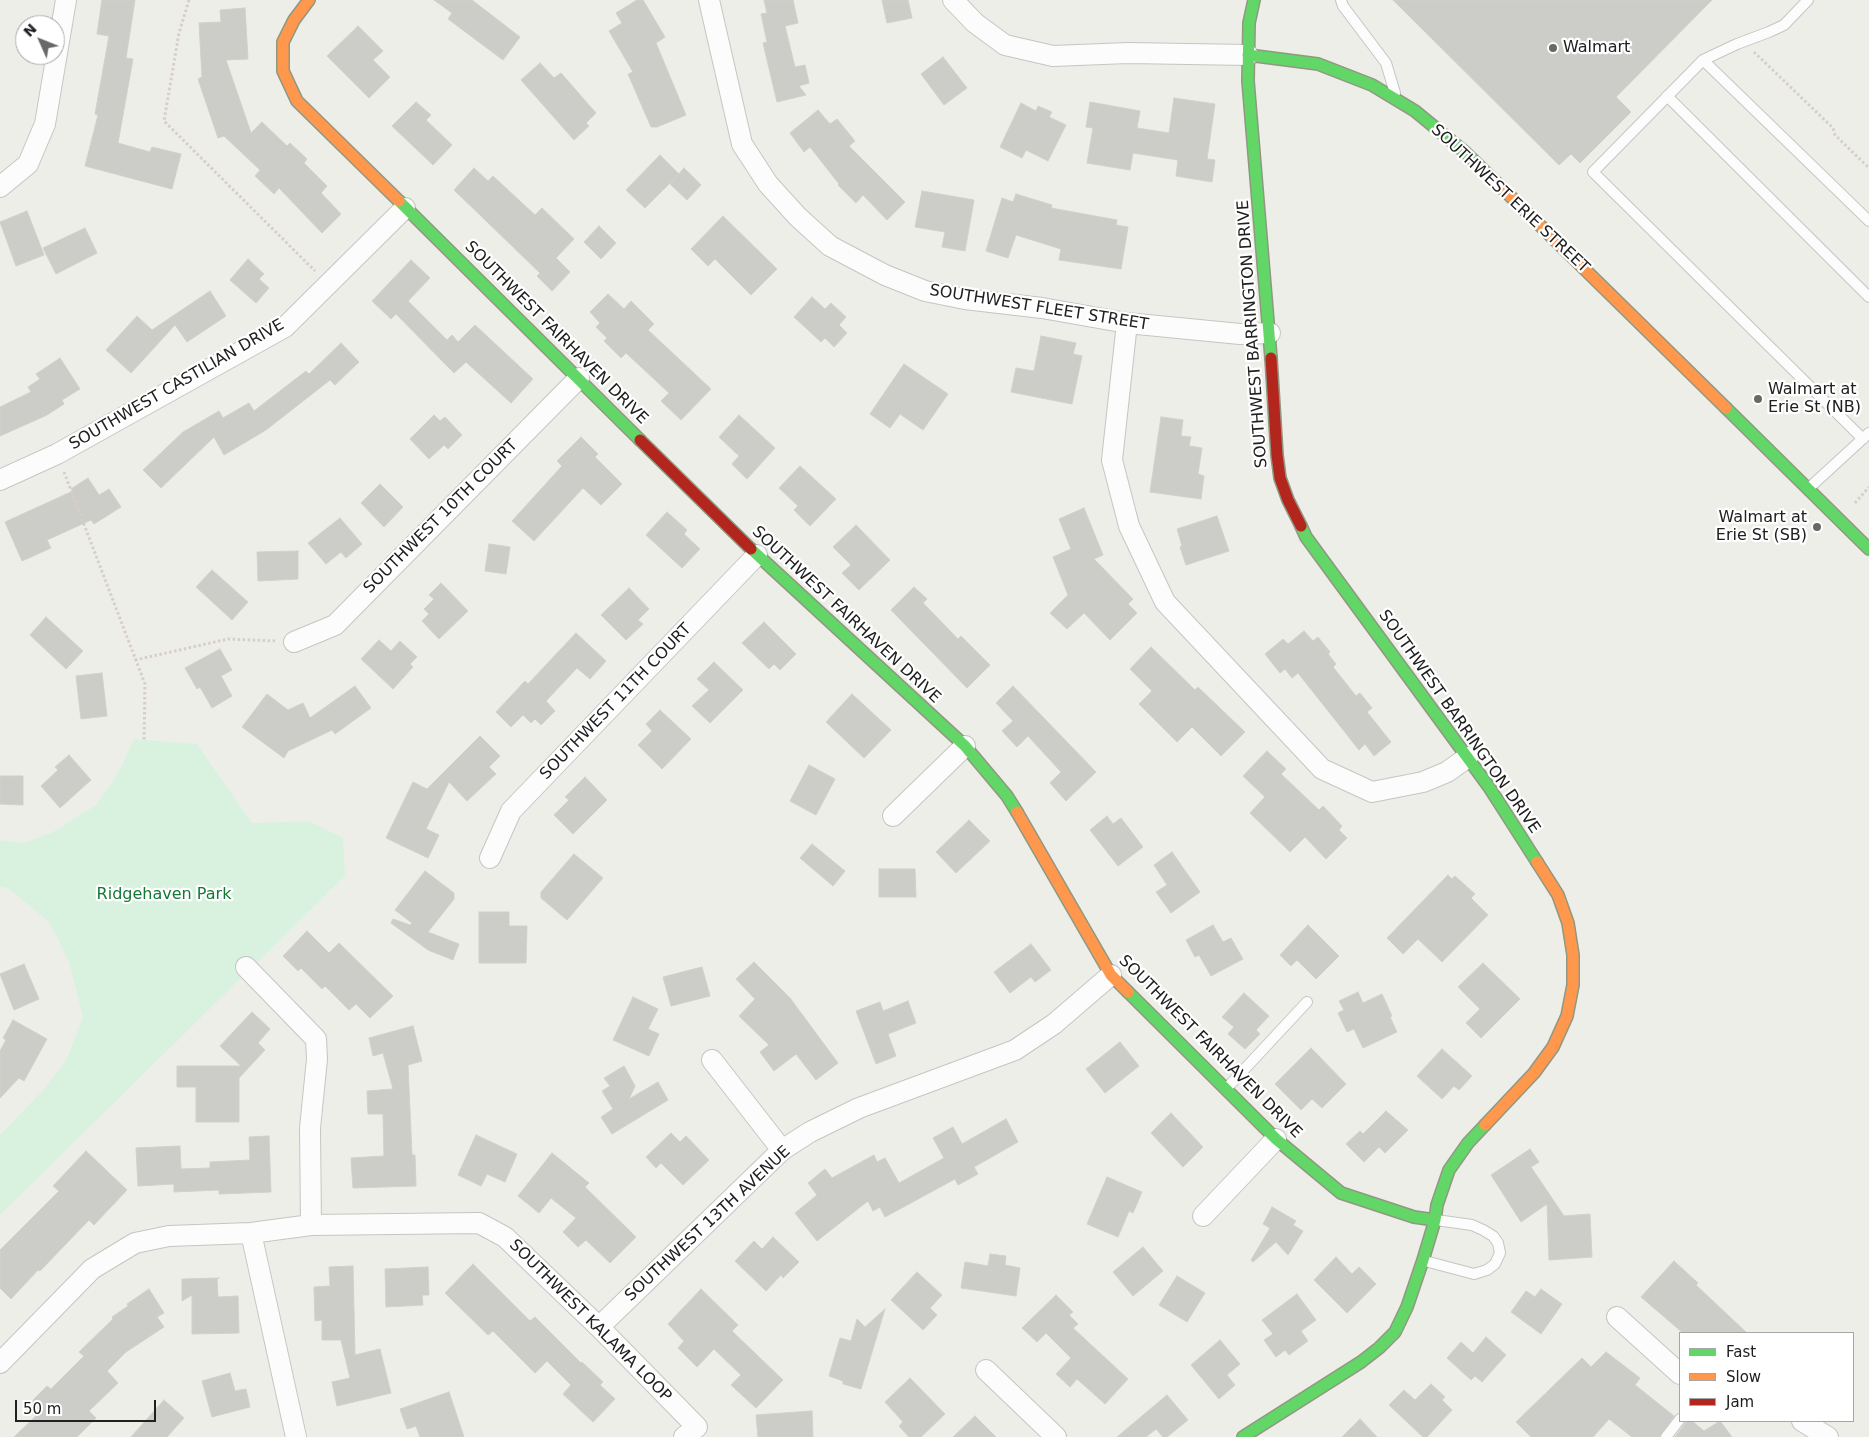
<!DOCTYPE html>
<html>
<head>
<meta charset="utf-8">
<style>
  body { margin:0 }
  #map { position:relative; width:1869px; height:1437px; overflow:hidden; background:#eeeee9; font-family:"DejaVu Sans",sans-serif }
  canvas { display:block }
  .legend { position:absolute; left:1679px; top:1332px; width:175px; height:90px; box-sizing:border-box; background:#fff; border:1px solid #a6a6a6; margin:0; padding:6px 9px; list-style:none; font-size:15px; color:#202020 }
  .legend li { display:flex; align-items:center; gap:10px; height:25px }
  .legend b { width:25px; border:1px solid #a6a6a6 }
  .north { position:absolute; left:15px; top:15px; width:50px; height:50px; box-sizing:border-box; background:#fff; border:1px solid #a6a6a6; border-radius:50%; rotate:314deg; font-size:14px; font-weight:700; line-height:20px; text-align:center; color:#202020 }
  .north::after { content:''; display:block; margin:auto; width:18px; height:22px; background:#686866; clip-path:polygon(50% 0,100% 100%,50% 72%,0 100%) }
  .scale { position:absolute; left:15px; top:1400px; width:141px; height:22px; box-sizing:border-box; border:2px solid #202020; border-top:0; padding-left:6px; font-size:15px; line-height:18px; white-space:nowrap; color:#202020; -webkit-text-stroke:4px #fff; paint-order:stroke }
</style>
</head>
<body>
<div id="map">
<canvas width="1869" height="1437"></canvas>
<ul class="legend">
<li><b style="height:6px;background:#63d668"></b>Fast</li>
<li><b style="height:6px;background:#ff974d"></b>Slow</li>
<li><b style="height:6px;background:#b3261e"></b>Jam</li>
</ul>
<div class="north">N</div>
<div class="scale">50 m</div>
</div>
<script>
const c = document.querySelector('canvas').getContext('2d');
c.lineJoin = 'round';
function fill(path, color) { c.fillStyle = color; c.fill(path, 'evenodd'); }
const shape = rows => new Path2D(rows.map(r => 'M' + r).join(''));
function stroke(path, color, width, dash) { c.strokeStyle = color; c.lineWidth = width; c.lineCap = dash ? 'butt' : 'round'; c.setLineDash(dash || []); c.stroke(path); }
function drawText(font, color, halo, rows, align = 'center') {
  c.font = font + ' "DejaVu Sans",sans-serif'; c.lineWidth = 4.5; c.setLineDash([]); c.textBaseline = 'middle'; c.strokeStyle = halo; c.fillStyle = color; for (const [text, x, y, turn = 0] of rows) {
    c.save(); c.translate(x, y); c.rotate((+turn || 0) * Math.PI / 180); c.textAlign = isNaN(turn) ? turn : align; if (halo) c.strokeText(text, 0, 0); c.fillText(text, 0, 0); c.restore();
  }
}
fill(shape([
  [134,739,197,744,252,823,309,821,343,838,345,876,0,1215,0,1135,45,1088,67,1058,83,1017,69,962,50,923,8,888,0,887,0,840,23,843,53,832,96,805,117,775]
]), '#d9f2df');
const building = shape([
  [102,0,135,0,126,58,133,59,118,143,150,152,152,147,181,154,172,189,85,166,98,115,95,114,109,36,97,34,102,0],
  [434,0,472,0,520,37,503,60,448,19,452,13,434,0],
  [637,0,643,0,665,37,656,43,686,115,657,127,651,127,628,74,633,72,609,31,622,23,616,13,637,0],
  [764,0,793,0,798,23,785,26,795,67,805,65,809,83,799,86,806,95,777,102,763,43,767,42,761,14,767,13,764,0],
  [882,0,908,0,912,18,887,23,882,0],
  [1393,0,1712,0,1616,97,1631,112,1580,163,1571,154,1559,165,1393,0],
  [245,8,248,59,226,60,251,133,262,122,287,146,290,143,307,159,304,163,327,186,321,193,341,214,322,233,279,188,274,194,255,176,260,170,224,136,218,138,198,79,202,77,199,23,221,22,220,10,245,8],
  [358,26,383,51,373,60,390,77,369,98,327,56,358,26],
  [943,57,967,88,944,105,921,74,943,57],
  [540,63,554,78,561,73,596,113,586,123,589,126,574,140,521,80,540,63],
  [1174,98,1215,104,1207,159,1215,160,1212,182,1176,176,1178,160,1133,153,1130,170,1087,163,1093,128,1086,127,1090,102,1140,111,1137,128,1169,133,1174,98],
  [416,102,431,115,426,120,452,145,433,165,392,126,416,102],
  [1021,103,1036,111,1038,106,1052,112,1049,117,1066,125,1048,161,1026,150,1022,158,1000,147,1021,103],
  [818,110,830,124,837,119,855,141,849,146,905,202,887,220,863,195,856,203,838,185,839,184,810,147,804,152,790,133,818,110],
  [660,155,679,174,645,208,626,190,660,155],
  [474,168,488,181,493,176,535,215,542,208,574,239,556,258,570,272,552,291,537,276,540,273,454,190,474,168],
  [684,168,701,185,687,200,670,184,684,168],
  [922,191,974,200,965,251,942,247,945,232,915,227,922,191],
  [1016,194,1052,205,1051,208,1117,220,1116,225,1128,227,1121,269,1059,260,1061,249,1016,235,1008,258,986,251,1002,198,1013,202,1016,194],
  [27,211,44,255,16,266,0,222,27,211],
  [723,216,777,269,751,295,715,259,708,266,691,249,723,216],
  [599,226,616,243,601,259,584,242,599,226],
  [85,228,97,253,56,274,43,248,85,228],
  [248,259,264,274,259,279,269,288,256,303,230,280,248,259],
  [411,260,430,278,408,301,447,340,452,335,458,342,475,325,533,379,511,403,466,362,454,373,396,314,391,319,372,301,411,260],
  [210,291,226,316,187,342,175,325,131,373,106,350,137,316,152,330,210,291],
  [608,294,624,309,631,301,654,324,648,330,711,389,681,420,661,401,669,393,626,353,621,358,604,341,607,338,596,327,600,323,590,312,608,294],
  [812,297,825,309,831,303,846,317,839,325,847,333,834,347,825,338,821,342,794,317,812,297],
  [1041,336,1076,343,1073,354,1082,356,1072,404,1011,392,1016,368,1034,371,1041,336],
  [341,343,359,362,335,385,330,380,266,430,224,455,214,437,161,488,143,470,183,432,219,411,223,418,249,403,254,411,306,371,309,374,341,343],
  [60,358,80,389,62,400,64,404,47,415,0,436,0,407,31,392,28,387,40,379,36,374,60,358],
  [904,364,948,394,923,430,900,414,890,428,870,414,904,364],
  [434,415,440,421,445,417,462,435,448,449,444,445,429,459,410,439,434,415],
  [739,415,775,448,747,479,732,464,739,456,719,437,739,415],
  [1161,417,1183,420,1181,436,1191,437,1189,446,1202,448,1198,474,1204,476,1201,499,1150,492,1161,417],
  [581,437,598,454,595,457,622,484,601,505,583,488,534,541,512,521,562,466,557,461,581,437],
  [800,466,836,499,810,526,794,510,798,506,779,488,800,466],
  [88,478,99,495,109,489,121,507,94,524,91,520,47,540,51,548,22,561,5,522,73,491,71,489,88,478],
  [380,484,403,507,384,527,361,503,380,484],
  [1084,508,1103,555,1094,559,1133,599,1128,604,1137,613,1110,640,1084,613,1067,629,1050,613,1068,595,1053,557,1071,549,1059,519,1084,508],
  [667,512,687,530,684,534,700,549,682,568,646,535,667,512],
  [1217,516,1229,551,1186,565,1180,547,1182,546,1177,529,1217,516],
  [340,518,362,544,346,558,341,552,326,564,308,543,340,518],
  [856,525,890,560,859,590,842,573,851,565,833,547,856,525],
  [489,544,510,547,506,574,485,571,489,544],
  [298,551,298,579,258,581,257,552,298,551],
  [212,570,248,602,232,620,196,587,212,570],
  [441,583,468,611,439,639,422,621,429,614,424,609,434,599,429,595,441,583],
  [914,587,927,599,923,603,958,639,961,636,990,665,967,688,891,610,914,587],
  [629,588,649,609,638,620,643,624,626,640,601,615,629,588],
  [46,617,83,651,66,669,30,635,46,617],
  [764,622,796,654,780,670,774,664,769,669,742,643,764,622],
  [1304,631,1313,641,1318,637,1330,652,1328,654,1336,664,1333,667,1356,696,1360,693,1372,708,1367,712,1391,742,1374,756,1365,744,1359,750,1298,673,1292,678,1285,669,1280,673,1265,654,1283,639,1288,644,1304,631],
  [576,633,606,661,590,679,577,668,546,701,555,711,541,725,535,719,531,723,523,715,511,727,496,712,525,681,528,684,576,633],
  [379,640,391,651,400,641,417,657,410,664,413,667,393,689,361,659,379,640],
  [1151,647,1195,690,1198,687,1245,732,1221,756,1192,727,1177,742,1139,704,1152,691,1130,669,1151,647],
  [220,649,232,670,221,676,232,696,212,708,200,687,197,689,185,668,220,649],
  [714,662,743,690,710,723,692,706,709,690,697,679,714,662],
  [102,673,107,716,81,719,76,676,102,673],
  [355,686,371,708,335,734,332,730,288,751,284,758,242,727,267,694,288,710,303,703,310,718,355,686],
  [1013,686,1096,772,1066,801,1050,783,1061,772,1028,736,1017,747,1002,731,1013,721,996,703,1013,686],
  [852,694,891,730,864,758,826,722,852,694],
  [660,710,691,739,662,769,638,745,652,731,646,724,660,710],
  [480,736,500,756,489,767,496,774,467,801,449,782,426,829,439,835,428,858,386,838,413,782,427,789,480,736],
  [1267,751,1286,769,1281,774,1319,810,1323,806,1342,826,1339,830,1347,838,1326,859,1305,837,1290,852,1250,813,1265,797,1243,776,1267,751],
  [69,755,91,780,60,808,41,786,58,770,55,767,69,755],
  [809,765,835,779,816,815,790,801,809,765],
  [0,776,23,776,23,805,0,804,0,776],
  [585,777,607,800,573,834,554,815,569,800,565,797,585,777],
  [1107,816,1113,824,1121,818,1143,847,1118,866,1090,830,1107,816],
  [969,820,990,841,956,873,936,852,969,820],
  [812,844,845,871,833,886,800,858,812,844],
  [1172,852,1200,892,1171,913,1156,892,1167,885,1154,865,1172,852],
  [574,854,603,878,567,920,541,898,541,892,574,854],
  [879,869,915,869,916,897,879,897,879,869],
  [425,871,454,893,454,899,428,932,459,944,453,960,428,950,391,923,393,919,410,925,412,923,395,910,425,871],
  [1448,875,1452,879,1455,876,1475,894,1471,898,1488,915,1442,962,1418,939,1403,954,1387,938,1448,875],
  [479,912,509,912,509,926,527,926,526,963,479,963,479,912],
  [1213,925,1223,942,1231,938,1243,959,1211,976,1199,955,1195,957,1186,940,1213,925],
  [1308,925,1339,956,1316,979,1297,960,1291,966,1280,955,1308,925],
  [307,931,329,953,339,943,393,996,370,1018,356,1004,349,1010,325,986,322,989,301,968,298,971,283,956,307,931],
  [1031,944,1051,970,1035,982,1031,977,1010,993,994,972,1031,944],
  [754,962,790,998,838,1063,816,1080,796,1054,774,1071,760,1052,769,1045,739,1016,755,999,736,979,754,962],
  [1483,963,1520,999,1481,1038,1466,1023,1480,1009,1458,987,1483,963],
  [24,964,39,999,14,1010,0,974,24,964],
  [702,967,710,996,671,1006,663,977,702,967],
  [1358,992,1363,1003,1382,994,1392,1016,1390,1017,1397,1032,1363,1048,1354,1029,1347,1032,1338,1013,1344,1010,1339,1001,1358,992],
  [1244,993,1269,1016,1256,1030,1260,1034,1245,1049,1228,1034,1234,1027,1222,1017,1244,993],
  [633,997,658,1009,648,1029,659,1034,649,1056,613,1040,633,997],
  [908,1001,916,1023,888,1034,896,1056,876,1064,856,1011,880,1002,883,1011,908,1001],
  [252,1012,270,1029,258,1043,265,1050,239,1078,239,1122,196,1122,196,1087,177,1087,177,1066,241,1066,220,1046,252,1012],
  [13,1020,47,1039,24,1081,19,1078,0,1098,0,1051,6,1040,3,1038,13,1020],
  [413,1026,422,1061,408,1065,412,1155,415,1155,416,1186,353,1188,351,1158,384,1156,383,1114,368,1114,367,1091,393,1089,383,1053,373,1056,369,1038,413,1026],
  [1120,1042,1139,1066,1105,1093,1086,1069,1120,1042],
  [1311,1048,1346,1084,1322,1108,1312,1099,1301,1110,1275,1084,1311,1048],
  [1442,1049,1472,1076,1459,1090,1454,1086,1442,1099,1417,1076,1442,1049],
  [624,1066,635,1086,629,1099,658,1082,668,1100,612,1134,601,1117,613,1109,602,1091,610,1086,604,1078,624,1066],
  [1386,1111,1408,1130,1385,1153,1379,1147,1364,1162,1346,1144,1360,1131,1363,1134,1386,1111],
  [1171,1113,1203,1147,1183,1167,1151,1133,1171,1113],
  [1006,1119,1018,1142,974,1167,978,1174,958,1185,955,1179,885,1217,880,1207,873,1211,868,1201,817,1241,795,1213,817,1195,808,1183,825,1169,832,1178,874,1155,877,1162,885,1158,899,1183,944,1158,933,1138,953,1127,962,1144,1006,1119],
  [671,1133,680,1142,686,1136,709,1160,683,1185,661,1163,656,1168,646,1157,671,1133],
  [476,1135,517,1154,505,1182,487,1174,481,1186,458,1175,476,1135],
  [269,1136,271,1192,219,1194,219,1190,174,1192,174,1184,138,1186,136,1148,180,1146,181,1169,210,1168,210,1162,250,1160,249,1137,269,1136],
  [1530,1149,1539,1162,1531,1167,1564,1216,1590,1214,1592,1257,1549,1260,1547,1204,1521,1222,1491,1175,1530,1149],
  [86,1151,127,1190,94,1225,89,1220,40,1271,38,1270,11,1299,0,1288,0,1250,59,1191,53,1186,86,1151],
  [552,1153,589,1183,585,1187,636,1237,610,1263,586,1240,578,1247,563,1232,576,1218,551,1198,539,1213,518,1196,552,1153],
  [1107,1177,1142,1192,1133,1213,1129,1211,1118,1237,1087,1224,1107,1177],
  [1272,1207,1296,1221,1293,1225,1303,1231,1288,1255,1276,1242,1253,1262,1251,1260,1270,1228,1263,1224,1272,1207],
  [773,1237,799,1262,783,1278,781,1275,766,1291,735,1261,754,1241,762,1249,773,1237],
  [1143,1247,1163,1271,1133,1296,1113,1272,1143,1247],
  [990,1254,1006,1256,1005,1265,1020,1268,1016,1296,961,1288,965,1262,988,1266,990,1254],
  [1336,1257,1352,1274,1359,1267,1376,1284,1347,1313,1314,1280,1336,1257],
  [1674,1261,1698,1283,1696,1285,1747,1333,1683,1333,1641,1297,1674,1261],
  [473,1264,530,1321,535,1317,581,1363,582,1362,603,1382,600,1385,615,1399,593,1422,563,1394,571,1385,547,1361,535,1373,493,1331,488,1335,445,1293,473,1264],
  [353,1266,355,1355,380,1349,391,1393,337,1406,332,1382,350,1378,341,1340,322,1340,322,1320,315,1321,314,1287,330,1286,329,1267,353,1266],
  [428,1267,429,1295,422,1295,423,1305,386,1307,385,1269,428,1267],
  [917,1272,942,1295,930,1308,937,1315,923,1330,891,1300,917,1272],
  [1177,1276,1205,1293,1187,1322,1159,1305,1177,1276],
  [219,1278,217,1279,218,1297,238,1296,239,1333,192,1334,192,1295,182,1301,182,1279,219,1278],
  [149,1289,164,1313,157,1317,164,1327,126,1352,107,1371,118,1383,89,1411,96,1418,77,1437,14,1437,38,1414,29,1404,47,1386,51,1389,84,1356,79,1352,113,1319,112,1317,128,1306,127,1304,149,1289],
  [701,1289,738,1325,732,1331,783,1380,756,1408,731,1385,741,1375,714,1349,697,1367,678,1348,684,1341,668,1324,701,1289],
  [1541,1289,1562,1304,1541,1334,1511,1312,1526,1291,1535,1297,1541,1289],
  [1297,1294,1316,1320,1301,1331,1308,1341,1289,1355,1285,1350,1276,1357,1264,1340,1273,1334,1262,1320,1297,1294],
  [1056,1295,1073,1312,1069,1315,1078,1324,1073,1328,1128,1379,1105,1404,1077,1379,1070,1387,1056,1374,1071,1358,1046,1333,1037,1342,1022,1328,1056,1295],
  [885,1309,861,1389,843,1384,843,1381,829,1376,840,1338,851,1341,857,1319,865,1327,885,1309],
  [1486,1337,1506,1355,1482,1382,1475,1376,1471,1380,1447,1358,1461,1342,1473,1353,1486,1337],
  [1220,1340,1240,1364,1227,1375,1235,1385,1219,1399,1191,1365,1220,1340],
  [1606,1352,1640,1378,1635,1385,1674,1416,1659,1437,1632,1437,1609,1419,1593,1437,1531,1437,1516,1422,1582,1358,1591,1367,1606,1352],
  [230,1373,235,1391,246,1389,250,1407,212,1417,202,1381,230,1373],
  [910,1378,945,1414,921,1437,909,1437,899,1426,903,1422,885,1402,910,1378],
  [1431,1384,1445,1397,1442,1400,1452,1410,1427,1437,1423,1437,1389,1405,1404,1390,1415,1400,1431,1384],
  [449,1392,464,1437,420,1437,416,1426,407,1429,400,1409,449,1392],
  [1167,1395,1188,1420,1167,1437,1163,1437,1156,1429,1146,1437,1117,1437,1167,1395],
  [164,1400,184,1418,167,1437,131,1437,164,1400],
  [812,1411,813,1437,758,1437,756,1415,812,1411],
  [975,1416,996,1437,953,1437,975,1416],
  [1360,1419,1377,1437,1342,1437,1360,1419],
  [1687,1421,1692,1421,1704,1431,1720,1421,1732,1437,1675,1437,1687,1421]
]);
fill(building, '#ccccc8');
stroke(building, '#d1d0ca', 1);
const lane = shape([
  [1341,0,1343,6,1386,63,1395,93],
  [1808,0,1784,25,1769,32,1737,44,1703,60,1593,172,1863,439],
  [1703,60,1869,221],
  [1667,96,1869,297],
  [1809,488,1869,433],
  [1226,1089,1307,1002],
  [1425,1261,1474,1274,1487,1270,1495,1264,1500,1253,1498,1243,1493,1236,1483,1230,1472,1225,1436,1220],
  [1666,1437,1680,1419]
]);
const street = shape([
  [709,0,742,144,768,184,798,217,830,246,885,275,925,291,965,299,1042,308,1127,323,1240,334,1270,333],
  [953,0,975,23,1005,45,1053,56,1128,53,1248,55],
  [0,187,28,164,45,124,66,0],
  [1127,323,1112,460,1129,526,1165,602,1322,769,1372,792,1423,782,1447,772,1468,757],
  [0,480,57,454,285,327,405,208],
  [294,642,335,625,579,378],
  [893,816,965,746],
  [490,858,511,811,757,555],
  [246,967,316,1039,317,1059,310,1128,311,1225],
  [712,1060,782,1150],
  [1203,1216,1276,1139],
  [251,1233,296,1437],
  [1617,1317,1680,1374],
  [599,1327,782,1150,810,1132,859,1108,1015,1050,1054,1024,1111,975],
  [0,1363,92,1269,135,1243,169,1236,251,1233,311,1225,479,1223,505,1237,599,1327,697,1427,684,1437],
  [986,1370,1056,1437],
  [1802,1421,1828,1437]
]);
const fast = shape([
  [1254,0,1249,23,1248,81,1271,358],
  [1248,55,1318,64,1372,85,1415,111,1466,153,1506,192],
  [399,201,640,440],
  [1726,408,1869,549],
  [1301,526,1306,537,1489,787,1537,862],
  [751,549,965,746,1007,796,1017,812],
  [1128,992,1276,1139,1341,1193,1414,1217,1435,1220],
  [1243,1437,1361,1362,1379,1348,1395,1332,1407,1307,1423,1260,1435,1220,1437,1205,1449,1170,1468,1143,1485,1125]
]);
const slow = shape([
  [309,0,294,20,283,42,283,71,297,101,399,201],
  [1506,192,1726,408],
  [1017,812,1111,975,1128,992],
  [1485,1125,1534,1073,1553,1047,1567,1016,1573,985,1573,955,1568,923,1558,895,1537,862]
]);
const jam = shape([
  [1271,358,1277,455,1280,478,1288,500,1301,526],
  [640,440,751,549]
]);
stroke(lane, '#c5c5c3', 12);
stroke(street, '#c5c5c3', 22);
stroke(fast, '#909882', 14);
stroke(slow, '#909882', 14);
stroke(jam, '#909882', 14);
stroke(shape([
  [189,0,179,33,164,121,315,271],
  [1754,52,1833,128,1835,135,1869,168],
  [64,472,145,684,144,741],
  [1855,503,1869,487],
  [135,660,228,639,276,641]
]), '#d7cec9', 3, [2.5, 2.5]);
stroke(lane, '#fcfcfc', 10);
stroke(street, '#fcfcfc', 20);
stroke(fast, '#63d668', 11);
stroke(slow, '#ff974d', 11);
stroke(jam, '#b3261e', 11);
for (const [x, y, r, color] of [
  [1553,48,5,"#686866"],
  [1758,399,5,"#686866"],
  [1817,527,5,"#686866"]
]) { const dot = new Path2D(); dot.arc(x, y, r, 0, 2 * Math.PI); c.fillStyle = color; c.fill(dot); stroke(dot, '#fff', 2); }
drawText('16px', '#202020', '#fff', [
  ["Walmart",1563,48],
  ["Walmart at",1768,390],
  ["Erie St (NB)",1768,408],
  ["Walmart at",1807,518,"right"],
  ["Erie St (SB)",1807,536,"right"]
], 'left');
drawText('16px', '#202020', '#fff', [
  ["SOUTHWEST ERIE STREET",1510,199,43],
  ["SOUTHWEST FLEET STREET",1039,308,9],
  ["SOUTHWEST FAIRHAVEN DRIVE",556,333,45],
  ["SOUTHWEST BARRINGTON DRIVE",1253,334,-94],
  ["SOUTHWEST CASTILIAN DRIVE",177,385,-30],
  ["SOUTHWEST 10TH COURT",441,517,-45],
  ["SOUTHWEST FAIRHAVEN DRIVE",846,615,43],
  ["SOUTHWEST 11TH COURT",616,702,-46],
  ["SOUTHWEST BARRINGTON DRIVE",1459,722,55],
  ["SOUTHWEST FAIRHAVEN DRIVE",1210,1047,45],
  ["SOUTHWEST 13TH AVENUE",708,1224,-43],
  ["SOUTHWEST KALAMA LOOP",590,1321,45]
]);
drawText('16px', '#127935', '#fff', [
  ["Ridgehaven Park",164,895]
]);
</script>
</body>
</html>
